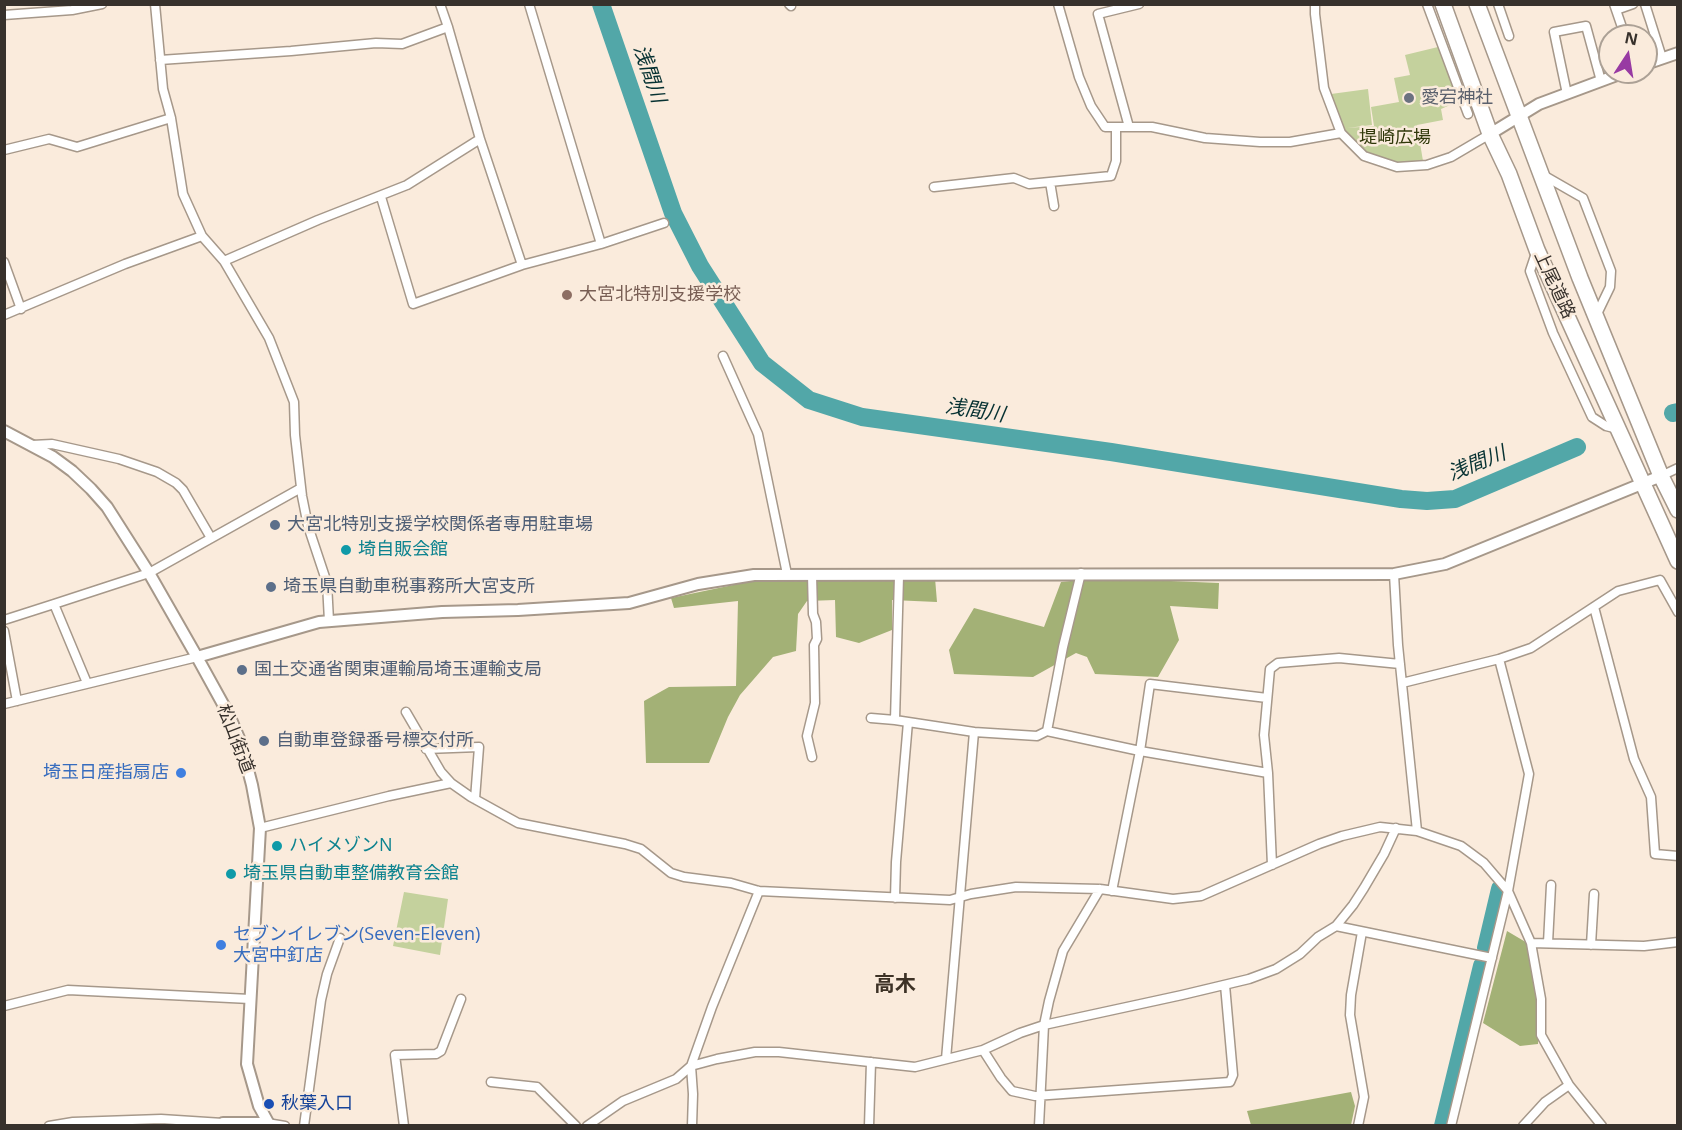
<!DOCTYPE html>
<html>
<head>
<meta charset="utf-8">
<style>
  body { margin:0 }
  #map { position:relative; width:1682px; height:1130px; overflow:hidden; background:#faebdc; font-family:"Open Sans",sans-serif }
  canvas { display:block }
  .frame { position:absolute; inset:0; border:6px solid #37312c; pointer-events:none }
  .north { position:absolute; left:1598px; top:24px; width:60px; height:60px; box-sizing:border-box; background:#faebdc; border:2px solid #aca196; border-radius:50%; rotate:12deg; font-size:16px; font-weight:700; line-height:24px; text-align:center; color:#37312c }
  .north::after { content:''; display:block; margin:auto; width:21px; height:27px; background:#983aa3; clip-path:polygon(50% 0,100% 100%,50% 72%,0 100%) }
</style>
</head>
<body>
<div id="map">
<canvas width="1682" height="1130"></canvas>
<div class="frame"></div>
<div class="north">N</div>
</div>
<script>
const c = document.querySelector('canvas').getContext('2d');
c.lineJoin = 'round';
function fill(path, color) { c.fillStyle = color; c.fill(path, 'evenodd'); }
const shape = rows => new Path2D(rows.map(r => 'M' + r).join(''));
function stroke(path, color, width, dash) { c.strokeStyle = color; c.lineWidth = width; c.lineCap = dash ? 'butt' : 'round'; c.setLineDash(dash || []); c.stroke(path); }
function drawText(font, color, halo, rows, align = 'center') {
  c.font = font + ' "Open Sans","Noto Sans JP",sans-serif'; c.lineWidth = 5; c.setLineDash([]); c.textBaseline = 'middle'; c.strokeStyle = halo; c.fillStyle = color; for (const [text, x, y, turn = 0] of rows) {
    c.save(); c.translate(x, y); c.rotate((+turn || 0) * Math.PI / 180); c.textAlign = isNaN(turn) ? turn : align; if (halo) c.strokeText(text, 0, 0); c.fillText(text, 0, 0); c.restore();
  }
}
fill(shape([
  [1438,47,1459,101,1441,109,1443,120,1417,125,1423,161,1393,163,1365,152,1344,129,1331,94,1368,89,1372,125,1347,128,1374,126,1371,107,1399,102,1394,78,1410,75,1405,55],
  [404,892,448,899,440,955,393,946]
]), '#c4d19d');
fill(shape([
  [846,577,935,578,937,602,892,600,892,630,859,643,836,637,835,600,807,601,798,614,796,651,773,657,740,695,728,717,709,763,646,763,644,701,669,687,736,686,738,601,674,608,671,598,752,581],
  [1099,578,1219,583,1218,609,1170,606,1179,640,1158,677,1095,674,1087,657,1076,653,1033,677,954,674,949,650,974,608,1044,627,1061,582],
  [1507,931,1529,944,1539,999,1538,1044,1520,1046,1483,1023],
  [1351,1092,1355,1106,1351,1125,1251,1125,1247,1111]
]), '#a3b176');
stroke(shape([
  [601,4,673,213,700,266,762,363,809,400,862,417,1111,452,1401,499,1427,501,1455,499,1577,447],
  [1673,413,1678,412],
  [1486,948,1500,889],
  [1443,1126,1482,966]
]), '#52a7a8', 18);
const street = shape([
  [155,4,163,89,171,118,183,194,202,236,224,261,269,338,294,402,295,435,302,496,308,526,327,583,329,621],
  [789,4,791,6],
  [1058,4,1079,77,1091,106,1105,127,1152,127,1205,138,1260,142,1290,142,1341,133],
  [1315,4,1315,14,1324,88,1341,133,1364,156,1397,167,1427,165,1451,157,1490,134],
  [1427,4,1468,114],
  [1498,4,1509,36],
  [1614,4,1625,36],
  [1645,4,1662,58],
  [1616,10,1633,4],
  [4,15,72,10,102,4],
  [160,60,291,51,376,43,402,44,448,27],
  [1567,94,1554,32,1586,26,1601,81],
  [1129,127,1098,14,1139,4],
  [480,139,522,265],
  [4,150,49,139,77,147,171,118],
  [1543,175,1583,198,1611,271,1610,287,1596,316],
  [1050,182,1054,206],
  [934,187,1014,178,1029,184,1111,176,1116,161,1116,127],
  [381,197,413,304,522,265,601,244,529,4],
  [601,244,664,223],
  [1537,250,1530,271,1553,333,1592,417,1606,426,1618,429],
  [224,261,318,220,407,185,480,139,448,27,440,4],
  [4,262,21,309],
  [4,315,125,264,202,236],
  [723,356,758,434,787,574],
  [32,445,52,444,119,459,157,472,176,483,183,490,211,538],
  [1661,476,1678,468],
  [1081,573,1063,647,1047,731,1140,751,1112,891],
  [1394,574,1398,645,1417,831],
  [899,576,895,720,974,732],
  [1594,607,1634,759,1651,797,1655,854,1678,856],
  [4,620,54,604],
  [4,631,17,701],
  [87,683,54,604,149,573,301,488],
  [1402,683,1499,659,1531,648,1618,591,1660,580,1678,612],
  [1267,698,1150,684,1140,751,1268,773,1272,865],
  [4,704,197,657],
  [406,712,441,772,451,783],
  [871,718,895,720],
  [426,749,479,747,475,799],
  [812,757,807,736,815,703,814,645,817,639,816,622,813,614,812,575],
  [1268,773,1264,735,1270,669,1278,663,1339,658,1400,664],
  [260,828,389,796,451,783,471,797,518,823,625,844,641,849,671,873,684,877,731,883,759,891,950,900,971,894,1016,887,1100,889,1173,899,1201,896,1319,844,1342,836,1380,827,1417,831,1461,846,1484,863,1508,891,1531,943,1541,999,1541,1035,1569,1085,1602,1126],
  [895,898,896,862,908,722],
  [1336,926,1492,958],
  [1531,943,1644,946,1678,942],
  [1548,943,1551,885],
  [1591,945,1594,894],
  [4,1006,68,990,250,999],
  [983,1050,1001,1078,1012,1091,1035,1096,1230,1082,1233,1075,1225,985],
  [946,1059,974,732,1037,736,1047,731],
  [491,1082,537,1087,576,1126],
  [267,1123,285,1126],
  [49,1126,73,1122,161,1119,223,1123],
  [304,1126,321,1000,327,974,340,938],
  [404,1126,395,1055,436,1054,441,1051,461,999],
  [587,1126,623,1101,676,1079,691,1066,717,1059,755,1052,779,1052,915,1067,983,1050,1020,1033,1044,1025,1182,995,1249,979,1276,969,1300,954,1318,937,1336,926,1353,905,1364,888,1384,854,1396,828],
  [692,1126,693,1094,691,1066,712,1007,759,891],
  [869,1126,871,1062],
  [1039,1126,1044,1025,1049,1001,1063,951,1100,889],
  [1358,1126,1364,1097,1350,1015,1351,995,1362,932],
  [1451,1126,1508,891,1529,774,1499,659],
  [1523,1126,1545,1102,1569,1085]
]);
const secondary = shape([
  [1646,64,1678,53],
  [1490,134,1539,104,1625,72],
  [4,431,53,457,72,471,91,489,107,507,149,573,197,657,229,715,241,743,252,785,260,828,247,1064,259,1106,270,1126],
  [197,657,319,622,442,612,518,610,629,603,698,584,754,575,1394,574,1445,564,1661,476],
  [223,1126,223,1123,267,1123]
]);
const highway = shape([
  [1443,4,1490,134,1509,174,1537,250,1678,561],
  [1477,4,1580,278,1661,476,1678,510]
]);
stroke(street, '#a6988a', 11);
stroke(secondary, '#a6988a', 14);
stroke(highway, '#a6988a', 18);
stroke(street, '#fff', 8);
stroke(secondary, '#fff', 10);
stroke(highway, '#fff', 15);
for (const [x, y, r, color] of [
  [1409,98,6,"#6b7280"],
  [567,295,6,"#8d6e63"],
  [275,525,6,"#5c6f8a"],
  [346,550,6,"#0f9aa8"],
  [271,587,6,"#5c6f8a"],
  [242,670,6,"#5c6f8a"],
  [264,741,6,"#5c6f8a"],
  [181,773,6,"#3f7fe0"],
  [277,846,6,"#0f9aa8"],
  [231,874,6,"#0f9aa8"],
  [221,945,6,"#3f7fe0"],
  [269,1104,6,"#1a4fb4"]
]) { const dot = new Path2D(); dot.arc(x, y, r, 0, 2 * Math.PI); c.fillStyle = color; c.fill(dot); stroke(dot, '#faebdc', 2); }
drawText('18px', '#5b616d', '#faebdc', [
  ["愛宕神社",1421,98]
], 'left');
drawText('18px', '#30380a', '#faebdc', [
  ["堤崎広場",1395,138]
]);
drawText('18px', '#37312c', '#faebdc', [
  ["上尾道路",1554,285,65],
  ["松山街道",235,739,69]
]);
drawText('18px', '#785e54', '#faebdc', [
  ["大宮北特別支援学校",579,295]
], 'left');
drawText('18px', '#4e5e75', '#faebdc', [
  ["大宮北特別支援学校関係者専用駐車場",287,525],
  ["埼玉県自動車税事務所大宮支所",283,587],
  ["国土交通省関東運輸局埼玉運輸支局",254,670],
  ["自動車登録番号標交付所",276,741]
], 'left');
drawText('18px', '#0d838f', '#faebdc', [
  ["埼自販会館",358,550],
  ["ハイメゾンN",289,846],
  ["埼玉県自動車整備教育会館",243,874]
], 'left');
drawText('18px', '#366cbe', '#faebdc', [
  ["埼玉日産指扇店",169,773],
  ["セブンイレブン(Seven-Eleven)",233,935,"left"],
  ["大宮中釘店",233,956,"left"]
], 'right');
drawText('18px', '#164399', '#faebdc', [
  ["秋葉入口",281,1104]
], 'left');
drawText('italic 20px', '#063132', '#faebdc', [
  ["浅間川",649,74,71],
  ["浅間川",975,411,9],
  ["浅間川",1477,464,-22]
]);
drawText('bold 21px', '#3d3226', '#faebdc', [
  ["高木",895,985]
]);
</script>
</body>
</html>
